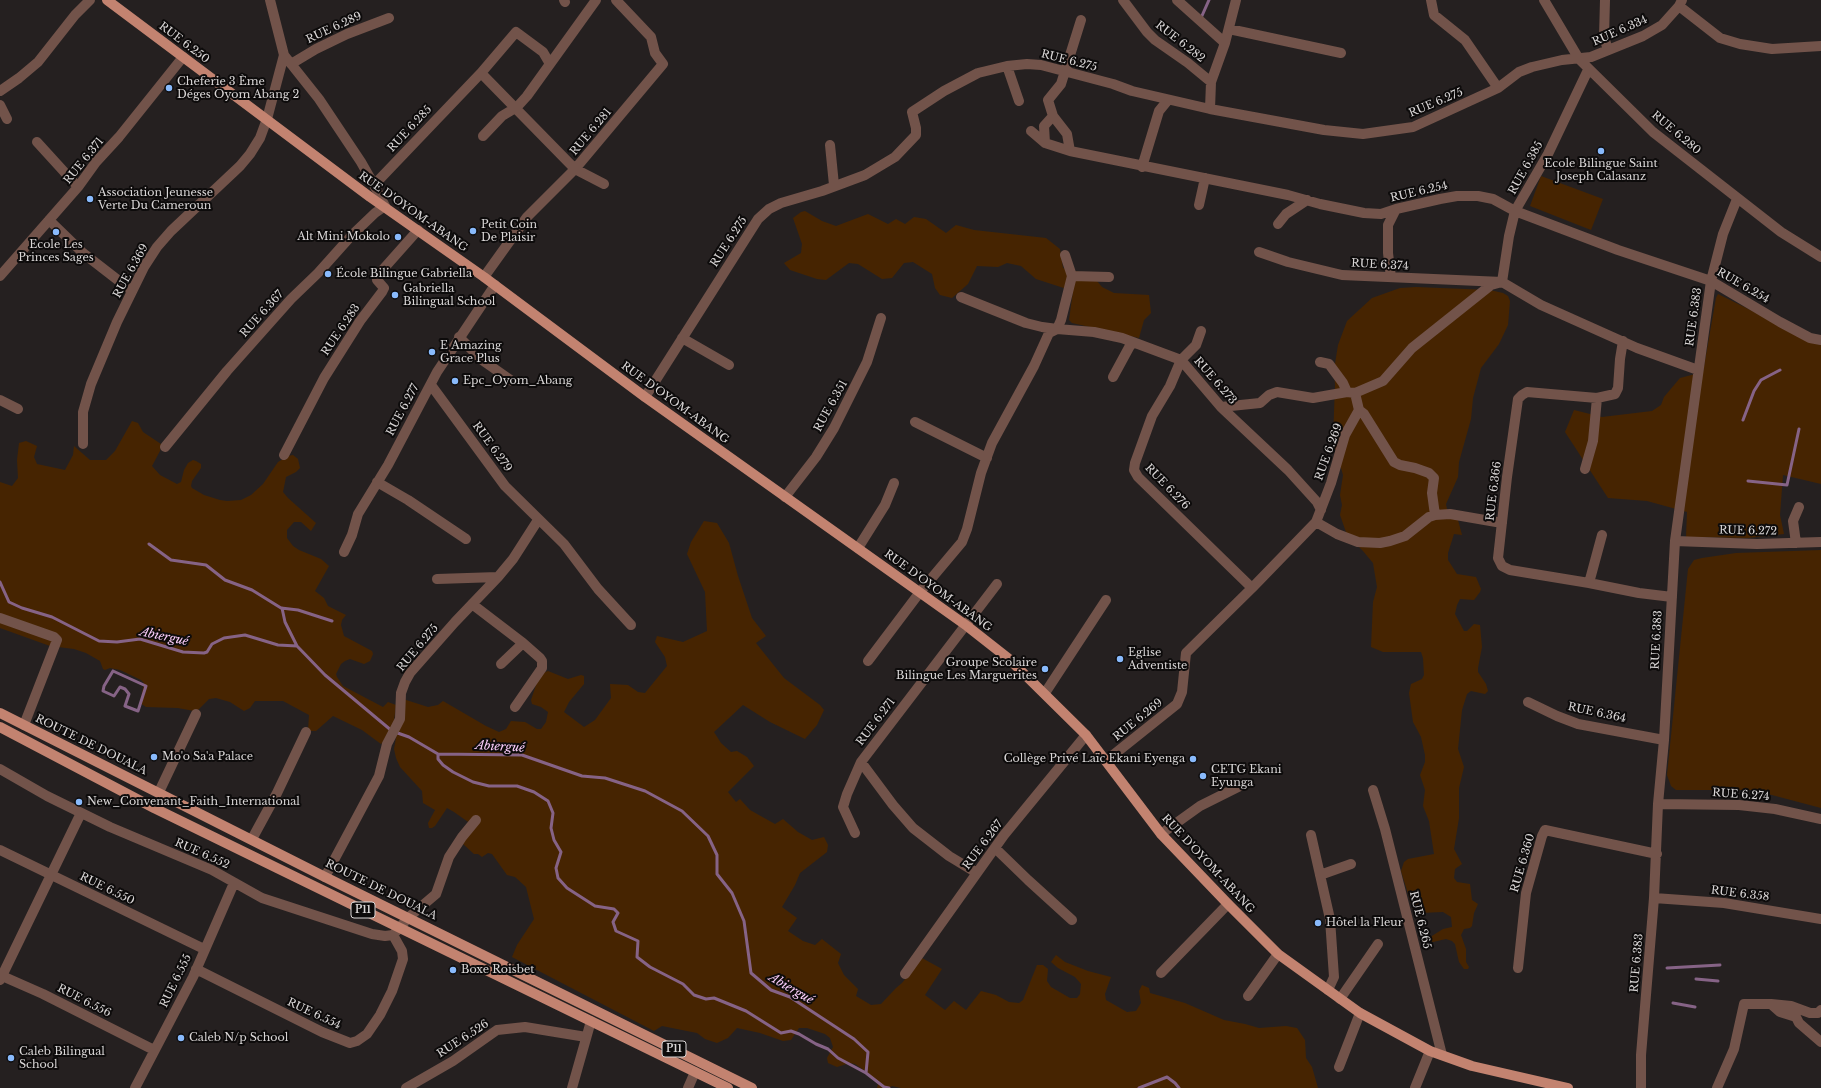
<!DOCTYPE html>
<html>
<head>
<meta charset="utf-8">
<style>
  body { margin:0 }
  canvas { display:block; background:#252020 }
</style>
</head>
<body>
<canvas width="1821" height="1088"></canvas>
<script>
const c = document.querySelector('canvas').getContext('2d');
c.lineJoin = 'round';
function fill(path, color) { c.fillStyle = color; c.fill(path, 'evenodd'); }
const shape = rows => new Path2D(rows.map(r => 'M' + r).join(''));
function stroke(path, color, width, dash) { c.strokeStyle = color; c.lineWidth = width; c.lineCap = dash ? 'butt' : 'round'; c.setLineDash(dash || []); c.stroke(path); }
function drawText(font, color, halo, rows, align = 'center') {
  c.font = font + ' "Libre Baskerville",serif'; c.lineWidth = 4; c.setLineDash([]); c.textBaseline = 'middle'; c.strokeStyle = halo; c.fillStyle = color; for (const [text, x, y, turn = 0] of rows) {
    c.save(); c.translate(x, y); c.rotate((+turn || 0) * Math.PI / 180); c.textAlign = isNaN(turn) ? turn : align; if (halo) c.strokeText(text, 0, 0); c.fillText(text, 0, 0); c.restore();
  }
}
fill(shape([
  [1541,176,1603,199,1591,230,1530,206],
  [805,211,822,221,836,226,868,214,888,224,896,219,905,224,914,217,926,219,946,233,956,225,974,230,1046,238,1060,249,1063,268,1092,275,1102,287,1114,293,1149,295,1151,313,1144,320,1139,338,1072,323,1069,320,1073,291,1036,279,1021,266,1007,263,998,267,977,266,968,284,952,298,940,295,935,288,932,274,913,262,904,263,892,278,882,279,858,264,849,263,826,280,817,279,790,270,784,263,801,253,802,244,793,218,801,212],
  [1416,287,1490,290,1503,293,1508,296,1510,301,1508,325,1499,344,1481,368,1473,398,1471,419,1459,462,1458,477,1446,504,1447,509,1458,520,1462,535,1454,534,1448,553,1448,560,1457,574,1476,577,1481,589,1480,592,1474,600,1460,599,1457,605,1455,614,1464,631,1467,631,1474,624,1480,625,1482,647,1478,668,1478,672,1486,684,1488,691,1485,694,1471,691,1467,694,1462,710,1458,749,1464,767,1459,788,1459,818,1454,849,1462,864,1455,869,1454,878,1457,882,1470,884,1472,900,1478,904,1474,913,1472,926,1470,928,1464,929,1461,935,1466,949,1466,962,1469,967,1468,969,1464,969,1459,962,1455,944,1452,941,1446,939,1433,942,1427,939,1443,929,1452,927,1451,917,1443,912,1420,913,1413,910,1401,871,1404,862,1408,859,1434,854,1429,821,1423,806,1425,790,1420,775,1425,762,1425,755,1421,737,1413,722,1409,693,1411,684,1422,679,1424,675,1423,658,1421,652,1383,652,1371,647,1373,602,1377,587,1373,563,1363,551,1347,535,1340,515,1342,505,1340,495,1343,475,1333,440,1335,385,1334,370,1338,345,1347,321,1372,298,1400,288],
  [1718,294,1821,345,1821,484,1783,475,1780,515,1784,534,1748,538,1686,537,1687,512,1647,501,1608,498,1565,432,1574,410,1602,417,1652,411,1661,405,1664,397,1680,378,1703,372,1716,298],
  [132,421,138,423,143,432,161,444,160,451,152,466,160,475,177,484,181,482,184,470,188,463,193,460,196,461,201,464,201,468,192,481,191,486,192,488,204,495,220,500,227,501,241,500,251,495,263,484,278,462,288,456,293,455,298,459,300,468,296,472,286,477,283,492,288,498,316,523,311,531,301,522,294,522,287,530,287,538,293,546,299,550,321,559,329,566,315,591,324,598,328,606,346,615,342,620,341,625,344,636,372,651,373,654,370,661,364,664,350,659,345,661,341,664,336,674,337,677,343,686,383,707,388,702,396,705,394,721,383,742,381,744,362,730,333,716,316,731,308,731,309,715,283,701,255,701,250,708,244,711,230,702,216,698,209,699,198,710,194,711,178,708,146,707,140,703,144,683,141,680,120,670,110,668,105,670,103,669,100,661,86,653,74,649,50,646,0,628,0,482,12,486,18,478,17,460,19,443,26,441,37,446,34,457,37,464,65,470,73,455,74,446,90,460,106,460,115,451],
  [704,521,717,523,729,543,738,576,752,618,766,636,756,643,784,678,820,705,824,710,817,725,805,739,770,722,743,705,714,732,721,743,731,752,737,751,747,757,754,766,728,792,736,802,740,799,750,810,775,824,783,819,798,832,812,840,824,837,828,845,827,852,800,873,795,885,782,907,797,918,788,931,803,941,815,945,822,939,841,954,838,963,844,975,858,989,856,996,871,1005,881,1004,896,988,902,983,922,958,942,969,925,995,945,1010,954,1001,966,1010,981,991,996,995,1009,1002,1019,1003,1023,1000,1037,965,1043,965,1048,969,1047,981,1051,987,1070,998,1077,998,1080,994,1081,984,1075,977,1058,968,1051,962,1056,955,1065,962,1088,971,1111,977,1105,994,1106,1000,1127,1012,1136,1011,1141,1003,1139,991,1142,985,1149,988,1150,993,1185,1003,1224,1020,1245,1024,1259,1028,1286,1026,1297,1028,1305,1040,1306,1058,1312,1067,1318,1088,901,1088,892,1086,888,1088,877,1088,878,1084,865,1071,855,1064,850,1063,837,1067,828,1063,827,1058,833,1047,830,1038,825,1034,807,1028,799,1028,791,1040,783,1041,760,1033,737,1028,728,1038,717,1043,705,1039,697,1033,662,1026,654,1031,512,957,517,945,534,919,526,887,515,877,507,875,492,854,488,853,482,857,478,854,474,854,463,844,471,824,454,812,447,808,435,826,432,828,429,828,428,823,435,810,423,803,422,791,400,767,396,758,394,749,403,699,428,707,438,705,443,701,486,726,499,732,506,729,511,721,525,722,537,729,541,729,546,722,548,712,541,707,532,704,531,700,538,679,543,673,548,671,568,679,581,675,584,676,584,684,569,702,564,712,584,727,595,720,611,698,610,684,628,685,638,692,645,693,667,666,665,657,655,642,657,636,683,642,707,631,705,592,687,554,691,542],
  [1821,550,1821,808,1753,790,1676,790,1671,786,1667,775,1688,569,1694,560,1702,558,1736,553]
]), '#462401');
stroke(shape([
  [1201,18,1209,0],
  [1743,420,1754,391,1761,380,1780,370],
  [1748,481,1787,485,1799,429],
  [149,544,171,560,206,565,225,580,252,590,281,608,298,610,332,621],
  [0,582,9,602,22,608,52,617,99,641,117,642,140,639,183,652,204,653,207,652,212,644,224,638,245,635,278,645,297,646,325,675,392,731,409,737,438,754,522,755,582,776,605,778,645,791,682,811,708,836,717,855,717,874,732,893,744,921,751,973,771,990,790,997,854,1039,868,1052,866,1073,884,1087,889,1088],
  [282,608,285,622,297,646],
  [113,671,146,686,138,711,125,706,129,694,125,689,120,687,114,696,103,691,104,686,113,671],
  [438,754,438,759,443,765,453,772,473,782,489,786,517,786,534,792,548,801,553,813,551,828,554,840,561,852,556,868,558,878,567,888,595,906,614,909,618,913,613,922,616,931,638,941,637,957,650,967,683,984,694,995,706,999,714,998,746,1011,781,1033,791,1031,799,1034,816,1044,828,1049,838,1058,866,1073],
  [1667,968,1720,965],
  [1696,979,1718,981],
  [1673,1003,1695,1007],
  [1139,1088,1167,1077,1175,1083,1179,1088]
]), '#866386', 3);
stroke(shape([
  [564,0,565,2],
  [1123,0,1147,32,1155,40,1188,63,1211,82],
  [1177,0,1225,43],
  [1431,0,1434,15,1465,40,1498,88],
  [1544,0,1579,59,1653,132,1781,232,1821,257],
  [1605,0,1604,37,1608,50],
  [1679,6,1720,38,1740,44,1772,49,1821,46],
  [1081,20,1061,84,1048,100,1053,116,1067,134,1070,151,1288,195,1320,204,1364,213,1381,214,1396,209,1440,199,1457,196,1478,196,1493,199,1515,211,1618,250,1711,281,1780,322,1810,338,1821,340],
  [1229,29,1341,53],
  [284,55,319,99,361,162,374,185],
  [291,64,316,49,347,34,389,18],
  [1007,66,1019,101],
  [481,73,516,32,543,52,550,64],
  [0,91,19,78,38,62,75,15,90,0],
  [0,105,7,119],
  [1210,109,1211,82,1225,43,1236,0],
  [1031,131,1045,143,1070,151],
  [483,136,502,116,517,107,527,96,596,0],
  [37,142,78,187],
  [1045,143,1044,126,1053,116],
  [830,145,834,185],
  [1142,167,1159,111,1168,100],
  [1199,205,1205,178],
  [49,220,83,253,132,291],
  [1278,224,1286,214,1307,200],
  [1259,252,1288,262,1342,275,1502,282,1509,236,1515,211,1548,154,1588,70],
  [0,276,78,187,96,162,119,137,183,57],
  [1072,276,1109,277],
  [484,277,527,217,575,169,663,64,655,53,651,37,616,0],
  [1391,277,1388,253,1388,225,1396,209],
  [961,297,1026,323,1042,327,1057,329,1061,320,1072,276,1065,255],
  [1201,331,1196,345,1181,360,1170,386,1152,416,1135,463,1134,470,1138,477,1252,588],
  [459,337,482,360,512,381],
  [682,338,729,365],
  [1623,341,1620,359,1618,388,1615,394,1597,398,1527,392,1522,395,1518,399,1507,477,1498,558,1502,566,1510,570,1589,583,1639,593,1672,597],
  [1320,362,1329,364,1343,383,1347,392],
  [1113,377,1132,342],
  [431,385,505,486,564,544,598,589,631,625],
  [645,397,758,219,769,209,781,203,822,191,865,175,895,157,916,135,916,128,912,112,944,91,978,73,1007,66,1027,64,1041,65,1113,84,1132,91,1210,109,1324,130,1363,134,1413,127,1498,88,1519,72,1532,67,1562,60,1591,57,1643,36,1662,25,1679,6,1682,0],
  [0,400,18,409],
  [1221,407,1260,403,1269,395,1277,392,1313,398,1347,392,1355,393],
  [1359,410,1364,414,1394,462,1400,465,1415,468,1429,473,1434,478,1432,493,1435,515],
  [915,422,987,458],
  [83,444,83,412,91,384,117,322,144,267,157,247,171,231,240,166,250,154,260,138,267,119,284,55,270,0],
  [165,447,227,371,291,299,318,273,352,235,375,213,385,206,374,185,481,73,575,169,604,184],
  [284,455,324,378,360,321,382,292,384,288,377,280,378,275,418,230],
  [1585,469,1593,441,1597,398],
  [377,482,408,500,466,539],
  [785,497,816,457,834,428,867,362,881,318],
  [1316,522,1337,534,1358,542,1380,543,1390,541,1405,536,1429,517,1435,515,1450,514,1502,523],
  [1675,541,1757,544,1821,542],
  [1796,543,1793,521,1799,507],
  [858,548,885,505,894,483],
  [344,552,352,535,358,514,388,465,437,372,495,285],
  [437,579,498,577],
  [1589,583,1602,535],
  [472,604,523,643,540,658,542,661,542,668,515,707],
  [0,618,54,637,57,640,24,725],
  [868,661,920,592,962,542,967,529,981,473,992,443,1034,366,1049,333,1057,329,1094,332,1122,338,1181,360,1221,407,1288,470,1317,502,1321,510],
  [501,664,523,643],
  [1045,693,1106,600],
  [1528,702,1557,716,1578,724,1664,740],
  [1107,760,1177,704,1182,692,1186,653,1252,588,1316,522,1331,483,1345,435,1359,410,1355,393,1383,381,1412,348,1491,285,1502,282,1541,305,1637,348,1698,370],
  [0,769,47,796,110,827,212,870,262,898,372,934,385,936,393,935,409,917,436,894,449,857,462,837,476,820],
  [1373,790,1385,829,1442,1055],
  [159,792,196,714],
  [1658,804,1739,805,1775,809,1821,819],
  [855,833,843,807,847,794,861,762],
  [1161,834,1200,806,1242,785],
  [1311,835,1330,919,1334,977,1328,990],
  [252,839,277,793,306,732],
  [995,848,1028,880,1072,920],
  [0,850,204,949],
  [977,873,949,856,913,828,893,805,861,762,997,584],
  [1320,875,1351,864],
  [325,877,379,776,387,744,400,719,401,693,405,682,410,673,455,622,498,577,513,559,538,520],
  [1654,898,1724,903,1821,919],
  [1518,968,1526,893,1542,836,1545,830,1657,854],
  [196,969,322,1032,350,1043,357,1041,367,1034,380,1015,392,991,403,959,402,951,393,935],
  [1161,973,1228,904],
  [905,974,1004,835,1086,735],
  [0,975,43,994,154,1050],
  [0,980,81,813],
  [1248,996,1278,954],
  [1340,999,1378,944],
  [1771,1004,1791,1006,1810,1013,1818,1013,1821,1010],
  [1339,1067,1360,1013],
  [135,1088,193,977,234,883],
  [406,1088,453,1061,497,1030,525,1027,586,1037],
  [572,1088,591,1021],
  [688,1088,695,1072],
  [1415,1088,1430,1051],
  [1641,1088,1641,1055,1654,898,1658,804,1664,740,1675,541,1711,281,1723,234,1737,199],
  [1717,1088,1734,1049,1744,1004,1771,1004,1780,1012,1796,1017,1799,1023,1821,1042]
]), '#72534a', 10);
stroke(shape([
  [107,0,370,197,484,277,645,397,967,626,1009,659,1086,735,1161,834,1228,904,1278,954,1360,1013,1430,1051,1472,1066,1568,1088],
  [0,713,325,877,752,1088],
  [0,727,154,808,728,1088]
]), '#c38370', 10);
for (const [x, y, r, color] of [
  [169,88,4,"#89bafc"],
  [1601,151,4,"#89bafc"],
  [90,199,4,"#89bafc"],
  [473,231,4,"#89bafc"],
  [56,232,4,"#89bafc"],
  [398,237,4,"#89bafc"],
  [328,274,4,"#89bafc"],
  [395,295,4,"#89bafc"],
  [432,352,4,"#89bafc"],
  [455,381,4,"#89bafc"],
  [1120,659,4,"#89bafc"],
  [1045,669,4,"#89bafc"],
  [154,757,4,"#89bafc"],
  [1193,759,4,"#89bafc"],
  [1203,776,4,"#89bafc"],
  [79,802,4,"#89bafc"],
  [1318,923,4,"#89bafc"],
  [453,970,4,"#89bafc"],
  [181,1038,4,"#89bafc"],
  [11,1058,4,"#89bafc"]
]) { const dot = new Path2D(); dot.arc(x, y, r, 0, 2 * Math.PI); c.fillStyle = color; c.fill(dot); stroke(dot, '#0d0b0b', 1.5); }
for (const [x, y, w] of [
  [363,910,24],
  [674,1049,24]
]) { const box = new Path2D(); box.roundRect(x - w / 2, y - 8, w, 16, 3); c.fillStyle = '#0d0b0b'; c.fill(box); stroke(box, '#d9d6d6', 1); }
drawText('bold 10px', '#d9d6d6', null, [
  ["P11",363,910],
  ["P11",674,1049]
]);
drawText('11px', '#d9d6d6', '#0d0b0b', [
  ["RUE 6.289",334,28,-25],
  ["RUE 6.334",1620,31,-24],
  ["RUE 6.282",1180,42,38],
  ["RUE 6.250",184,43,37],
  ["RUE 6.275",1069,61,14],
  ["RUE 6.275",1436,103,-23],
  ["RUE 6.285",410,129,-47],
  ["RUE 6.281",591,132,-50],
  ["RUE 6.280",1676,133,40],
  ["RUE 6.371",84,161,-51],
  ["RUE 6.385",1526,168,-61],
  ["RUE 6.254",1419,192,-13],
  ["RUE D'OYOM-ABANG",413,212,35],
  ["RUE 6.275",729,242,-57],
  ["RUE 6.374",1380,265,3],
  ["RUE 6.369",131,271,-61],
  ["RUE 6.254",1743,286,30],
  ["RUE 6.367",262,314,-48],
  ["RUE 6.383",1694,317,-82],
  ["RUE 6.283",341,330,-56],
  ["RUE 6.273",1215,381,49],
  ["RUE D'OYOM-ABANG",675,403,36],
  ["RUE 6.351",831,406,-61],
  ["RUE 6.277",403,410,-62],
  ["RUE 6.279",492,447,54],
  ["RUE 6.269",1329,452,-70],
  ["RUE 6.276",1167,487,46],
  ["RUE 6.366",1494,491,-83],
  ["RUE 6.272",1748,531,1],
  ["RUE D'OYOM-ABANG",938,591,36],
  ["RUE 6.383",1657,640,-87],
  ["RUE 6.275",418,648,-50],
  ["RUE 6.364",1597,713,12],
  ["RUE 6.269",1138,720,-39],
  ["RUE 6.271",876,722,-53],
  ["ROUTE DE DOUALA",91,745,26],
  ["RUE 6.274",1741,795,4],
  ["RUE 6.267",983,845,-53],
  ["RUE 6.552",202,854,24],
  ["RUE 6.360",1523,863,-74],
  ["RUE D'OYOM-ABANG",1208,864,47],
  ["RUE 6.550",107,889,26],
  ["ROUTE DE DOUALA",381,890,26],
  ["RUE 6.358",1740,894,7],
  ["RUE 6.265",1420,920,76],
  ["RUE 6.383",1637,963,-85],
  ["RUE 6.555",176,981,-64],
  ["RUE 6.556",84,1001,27],
  ["RUE 6.554",314,1014,25],
  ["RUE 6.526",463,1039,-33]
]);
drawText('11px', '#d9d6d6', '#0d0b0b', [
  ["Cheferie 3 Ème",177,82],
  ["Déges Oyom Abang 2",177,95],
  ["Ecole Bilingue Saint",1601,164,"center"],
  ["Joseph Calasanz",1601,177,"center"],
  ["Association Jeunesse",98,193],
  ["Verte Du Cameroun",98,206],
  ["Petit Coin",481,225],
  ["De Plaisir",481,238],
  ["Alt Mini Mokolo",390,237,"right"],
  ["Ecole Les",56,245,"center"],
  ["Princes Sages",56,258,"center"],
  ["École Bilingue Gabriella",336,274],
  ["Gabriella",403,289],
  ["Bilingual School",403,302],
  ["E Amazing",440,346],
  ["Grace Plus",440,359],
  ["Epc_Oyom_Abang",463,381],
  ["Eglise",1128,653],
  ["Adventiste",1128,666],
  ["Groupe Scolaire",1037,663,"right"],
  ["Bilingue Les Marguerites",1037,676,"right"],
  ["Mo'o Sa'a Palace",162,757],
  ["Collège Privé Laïc Ekani Eyenga",1185,759,"right"],
  ["CETG Ekani",1211,770],
  ["Eyunga",1211,783],
  ["New_Convenant_Faith_International",87,802],
  ["Hôtel la Fleur",1326,923],
  ["Boxe Roisbet",461,970],
  ["Caleb N/p School",189,1038],
  ["Caleb Bilingual",19,1052],
  ["School",19,1065]
], 'left');
drawText('italic 12px', '#fccefb', '#0d0b0b', [
  ["Abiergué",164,637,12],
  ["Abiergué",500,747,3],
  ["Abiergué",791,989,30]
]);
</script>
</body>
</html>
